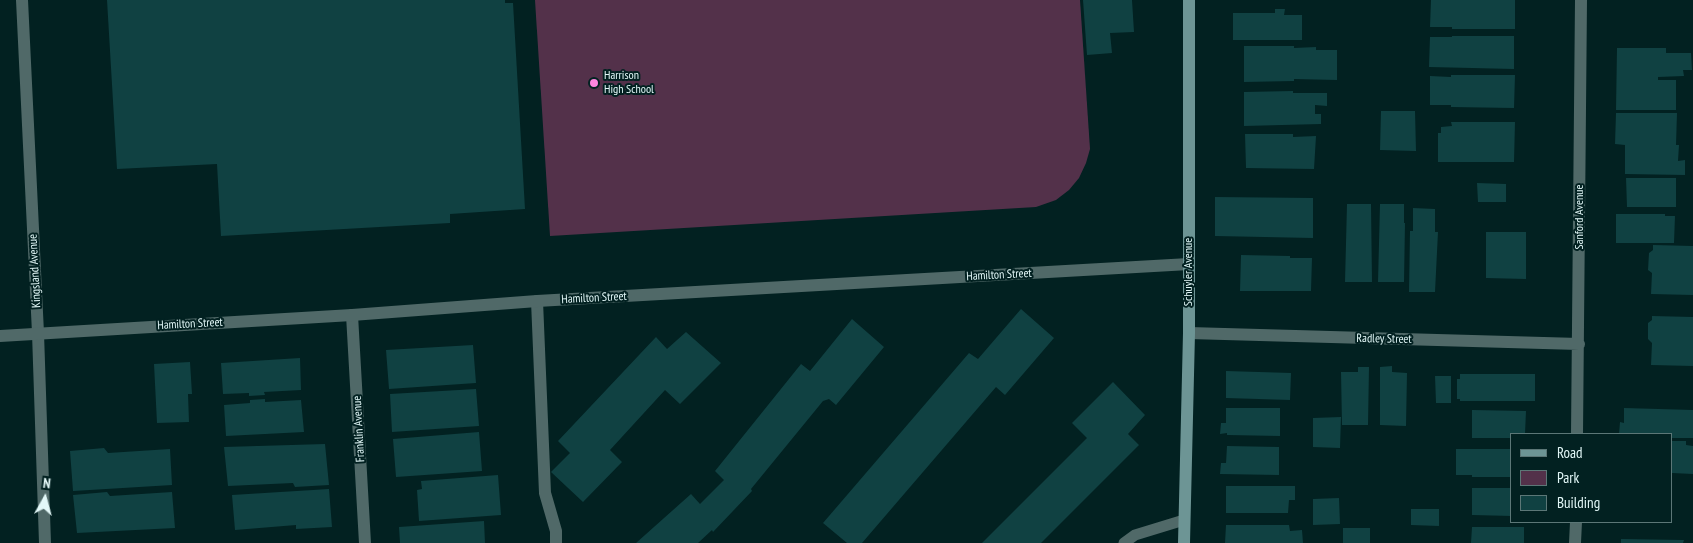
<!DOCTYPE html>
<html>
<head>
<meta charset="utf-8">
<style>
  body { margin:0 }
  #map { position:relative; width:1693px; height:543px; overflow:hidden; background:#022121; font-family:"PT Sans Narrow",sans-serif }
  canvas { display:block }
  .legend { position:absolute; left:1510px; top:433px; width:162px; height:90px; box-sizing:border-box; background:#022121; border:1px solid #5c7777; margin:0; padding:6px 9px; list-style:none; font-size:15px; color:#e3f8f8 }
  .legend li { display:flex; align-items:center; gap:10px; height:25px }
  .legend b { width:25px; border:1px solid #5c7777 }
  .north { position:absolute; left:20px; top:473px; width:50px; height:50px; -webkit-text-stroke:4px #022121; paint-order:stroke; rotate:7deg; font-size:14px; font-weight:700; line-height:20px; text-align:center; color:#e3f8f8 }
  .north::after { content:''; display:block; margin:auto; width:18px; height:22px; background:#e3f8f8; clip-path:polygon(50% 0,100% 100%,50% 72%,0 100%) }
</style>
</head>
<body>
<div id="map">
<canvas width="1693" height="543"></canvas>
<ul class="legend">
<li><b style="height:6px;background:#6d9595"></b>Road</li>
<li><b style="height:14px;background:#53314a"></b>Park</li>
<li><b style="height:14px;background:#104142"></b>Building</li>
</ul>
<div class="north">N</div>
</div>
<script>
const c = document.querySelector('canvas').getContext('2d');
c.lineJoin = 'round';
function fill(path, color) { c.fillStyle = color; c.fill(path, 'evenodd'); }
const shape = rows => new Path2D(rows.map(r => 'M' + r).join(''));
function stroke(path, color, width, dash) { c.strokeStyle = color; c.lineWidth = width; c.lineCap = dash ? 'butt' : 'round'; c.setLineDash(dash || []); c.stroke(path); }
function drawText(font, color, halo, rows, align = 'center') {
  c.font = font + ' "PT Sans Narrow",sans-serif'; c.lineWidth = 4; c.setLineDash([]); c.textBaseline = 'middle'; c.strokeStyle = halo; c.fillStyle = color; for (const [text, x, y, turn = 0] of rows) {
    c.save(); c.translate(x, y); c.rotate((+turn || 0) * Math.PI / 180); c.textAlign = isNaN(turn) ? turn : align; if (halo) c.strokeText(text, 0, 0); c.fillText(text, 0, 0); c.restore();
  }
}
fill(shape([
  [535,0,1080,0,1090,149,1086,163,1079,178,1069,190,1056,200,1036,207,550,236]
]), '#53314a');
fill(shape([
  [107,0,505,0,505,3,513,3,525,209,450,214,450,223,221,236,217,164,117,169],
  [1083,0,1132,0,1134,32,1110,33,1112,53,1087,55],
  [1431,0,1515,0,1515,29,1452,29,1452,27,1430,27],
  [1275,9,1285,9,1284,15,1302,15,1302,40,1233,40,1233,13,1275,13],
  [1452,36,1514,36,1514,69,1429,67,1430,37,1452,37],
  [1244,46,1294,46,1294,48,1316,47,1316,50,1337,50,1337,80,1294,79,1294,81,1244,82],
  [1617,48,1666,48,1666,53,1691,53,1692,70,1683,70,1684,76,1658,77,1658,80,1676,80,1676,110,1616,110],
  [1451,75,1515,75,1514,108,1451,107,1451,105,1430,105,1430,76,1451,77],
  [1293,91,1293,93,1327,93,1327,106,1315,105,1315,114,1321,114,1321,124,1244,126,1244,92],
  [1381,111,1415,111,1416,151,1380,150],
  [1616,113,1677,113,1676,145,1679,145,1678,161,1685,160,1685,175,1625,174,1625,145,1615,144],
  [1451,122,1515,122,1514,162,1438,162,1438,133,1441,133,1441,127,1452,126],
  [1245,134,1293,134,1293,137,1316,136,1314,169,1246,168],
  [1626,178,1676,178,1676,207,1627,207],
  [1477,183,1506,184,1506,202,1478,202],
  [1215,197,1313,198,1313,238,1215,236],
  [1347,204,1371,204,1372,282,1345,282],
  [1380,204,1404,204,1404,223,1405,223,1404,282,1378,282],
  [1413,208,1435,209,1435,232,1438,232,1435,292,1409,292,1410,231,1413,231],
  [1616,214,1665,214,1665,216,1675,216,1674,243,1616,243],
  [1486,232,1526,232,1526,279,1486,278],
  [1653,245,1693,246,1693,295,1651,294,1652,273,1648,270,1649,253,1653,250],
  [1241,255,1290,256,1290,258,1312,258,1311,291,1240,291],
  [1021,309,1054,338,1005,395,996,387,862,543,847,543,823,523,969,353,978,359],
  [1652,316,1693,317,1693,366,1651,365,1652,343,1648,339,1648,323,1652,320],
  [852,319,884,347,836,405,829,399,823,401,751,489,752,491,713,532,712,530,698,543,636,543,691,494,700,504,724,480,715,471,801,364,810,371],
  [686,332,721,363,680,404,665,390,610,450,622,462,583,502,551,472,570,453,558,441,656,337,667,349],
  [473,345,476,383,389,389,386,350],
  [300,358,301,390,264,392,265,395,249,396,249,393,223,394,221,363],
  [190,362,192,394,188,394,189,422,157,423,154,364],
  [1392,366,1392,372,1407,373,1406,426,1380,425,1380,367],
  [1358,367,1369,367,1368,425,1342,425,1341,372,1358,372],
  [1226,371,1291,373,1290,400,1226,398],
  [1460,374,1535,374,1535,401,1460,401,1460,399,1457,399,1457,379,1460,379],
  [1435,376,1451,376,1451,403,1436,403],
  [1113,382,1145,415,1128,434,1139,445,1041,543,982,543,1087,438,1072,423],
  [476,389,479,426,392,432,390,394],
  [265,399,265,402,301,400,304,432,226,436,224,405,250,403,250,400],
  [1226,408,1280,408,1280,436,1227,435,1227,433,1220,434,1221,423,1226,423],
  [1624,408,1693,410,1693,438,1672,438,1672,434,1619,434,1620,422,1624,423],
  [1472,410,1526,411,1525,434,1512,434,1512,438,1472,438],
  [1341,417,1340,448,1313,447,1313,418],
  [479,432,482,471,396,477,393,439],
  [1672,441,1686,441,1686,445,1693,446,1693,474,1672,473],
  [325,444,329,485,295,487,293,483,228,486,224,447],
  [1227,446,1279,447,1279,475,1220,474,1221,463,1226,463],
  [104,448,108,453,170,449,172,485,73,491,70,451],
  [1456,449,1512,449,1512,477,1472,477,1472,475,1456,475],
  [498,475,501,515,419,521,417,490,422,489,421,481],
  [1226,486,1295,486,1295,500,1289,500,1288,513,1226,513],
  [1472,488,1512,488,1512,516,1472,515],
  [329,489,332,527,296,529,296,525,235,530,232,495],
  [107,492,110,496,172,492,175,528,77,533,73,495],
  [1339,498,1340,524,1313,525,1313,499],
  [1411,509,1439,509,1439,526,1411,525],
  [484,521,485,543,400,543,399,527],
  [1226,525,1289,525,1290,531,1302,530,1303,543,1225,543],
  [1472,527,1524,527,1524,543,1471,543],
  [1343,528,1370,528,1370,543,1343,543],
  [1621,539,1684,540,1683,543,1621,543]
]), '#104142');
stroke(shape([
  [1124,543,1135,535,1184,520]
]), '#506968', 11);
stroke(shape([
  [22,0,38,333,45,543],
  [537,301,545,493,556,531,556,543],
  [352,315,365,543],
  [1189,333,1579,344],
  [1577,434,1581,0],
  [1575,543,1576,522]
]), '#506968', 12);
stroke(shape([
  [0,336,352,315,537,301,1189,264]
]), '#506968', 12);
stroke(shape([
  [1184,543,1189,333,1189,0]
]), '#6d9595', 12);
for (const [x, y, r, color] of [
  [594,83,5,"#fe86e0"]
]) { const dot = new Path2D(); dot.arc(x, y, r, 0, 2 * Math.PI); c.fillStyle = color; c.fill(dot); stroke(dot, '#022121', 2); }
drawText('12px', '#e3f8f8', '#022121', [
  ["Harrison",604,76],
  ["High School",604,90]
], 'left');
drawText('12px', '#e3f8f8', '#022121', [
  ["Sanford Avenue",1580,217,-90],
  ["Kingsland Avenue",35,271,-93],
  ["Schuyler Avenue",1189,272,-90],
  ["Hamilton Street",999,275,-3],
  ["Hamilton Street",594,298,-3],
  ["Hamilton Street",190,324,-3],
  ["Radley Street",1384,339,1],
  ["Franklin Avenue",359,429,-93]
]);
</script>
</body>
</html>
